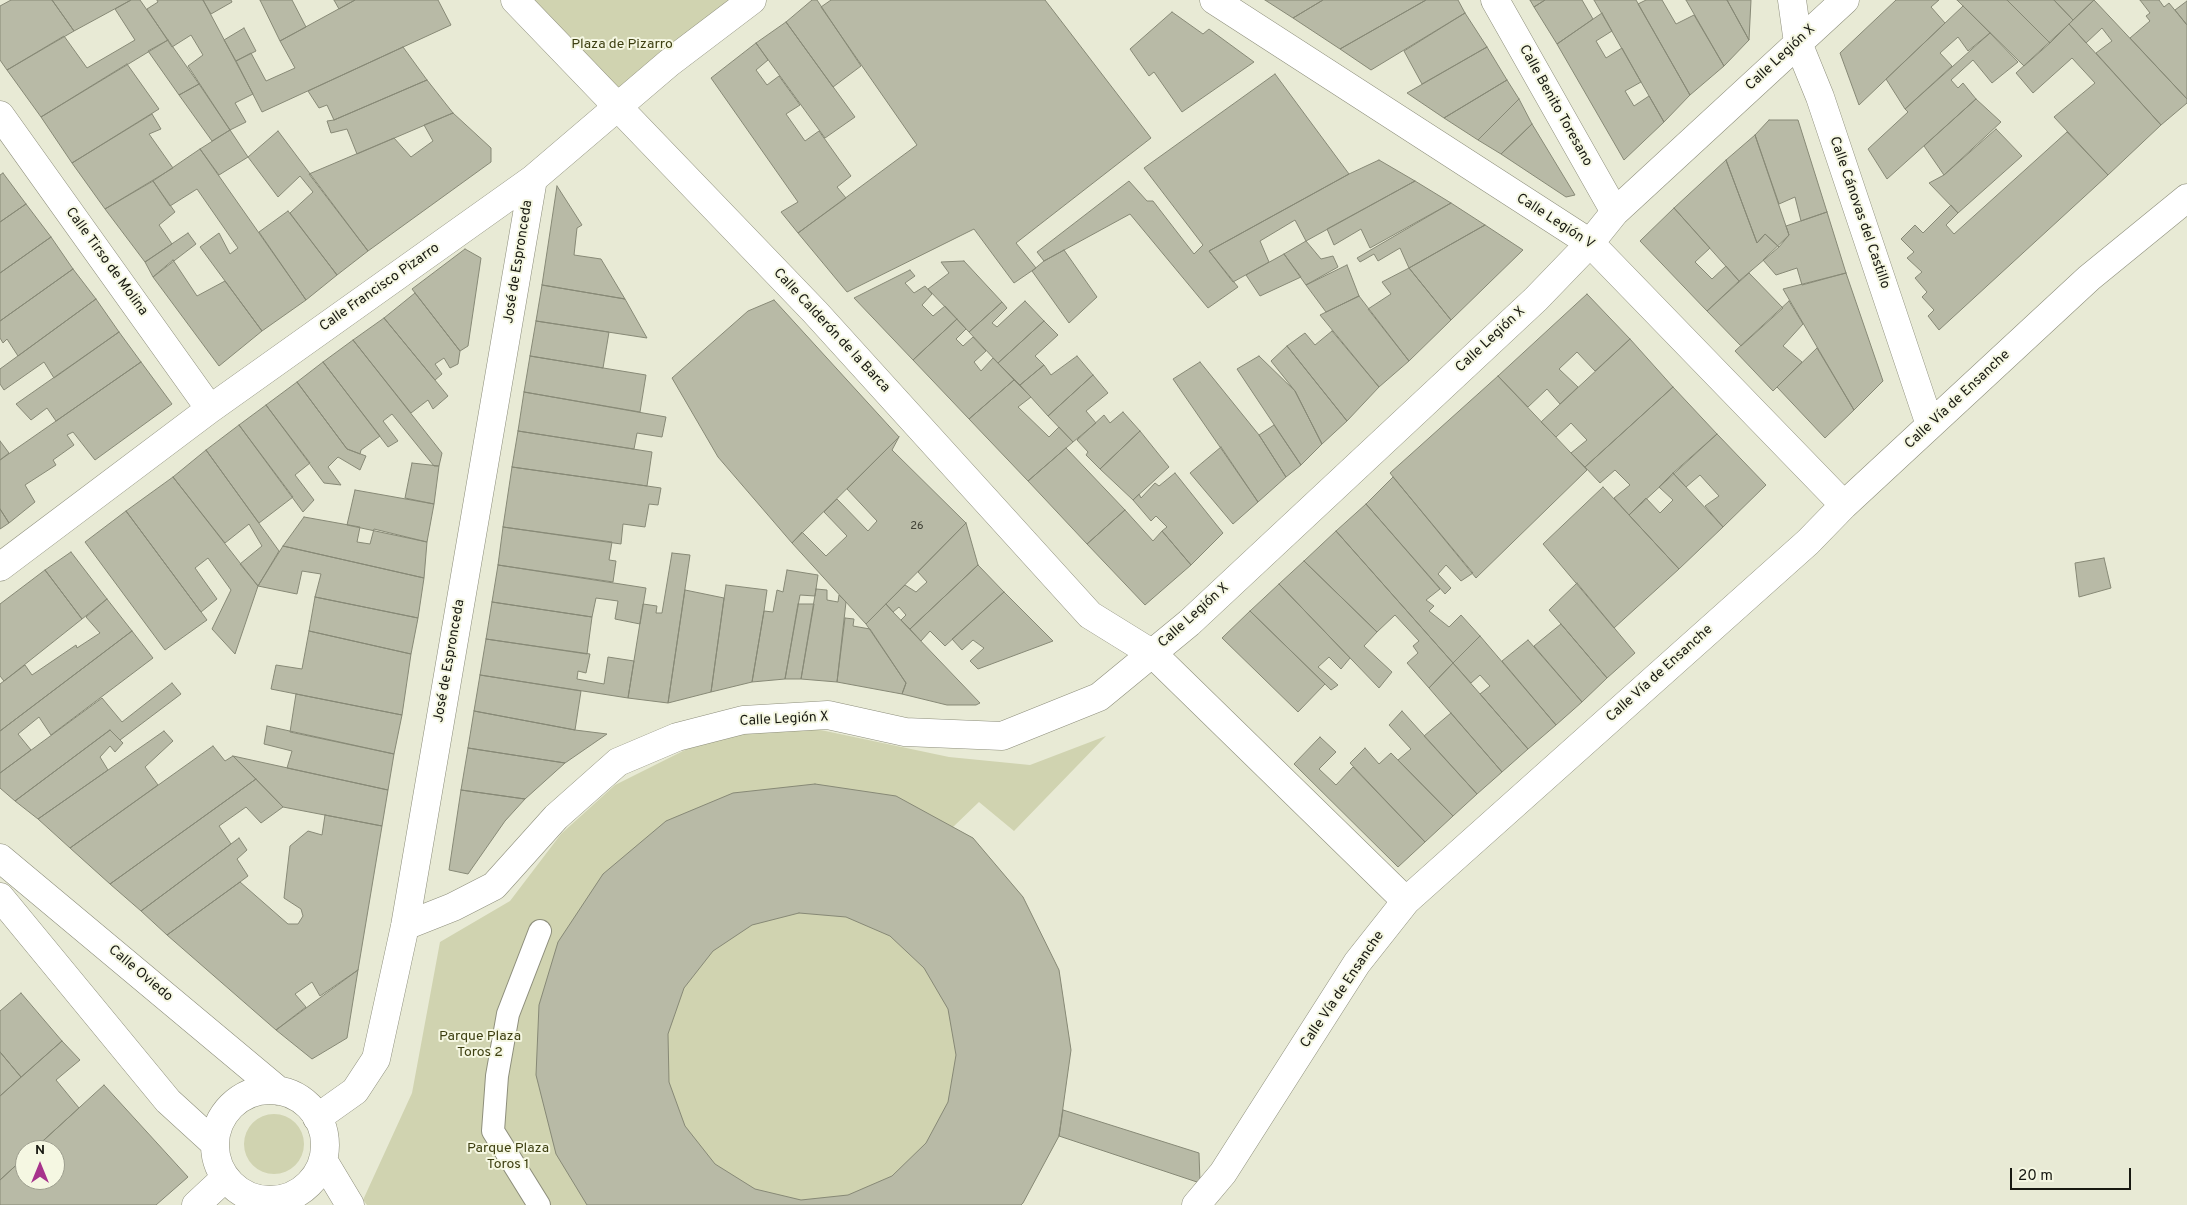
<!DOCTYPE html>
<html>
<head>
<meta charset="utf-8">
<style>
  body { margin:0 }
  #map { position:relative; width:2187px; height:1205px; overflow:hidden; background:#e8ead5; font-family:Overpass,sans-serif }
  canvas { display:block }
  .north { position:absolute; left:15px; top:1140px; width:50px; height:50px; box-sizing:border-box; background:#f5f7e2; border:1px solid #9d9e8e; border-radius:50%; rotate:0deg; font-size:14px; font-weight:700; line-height:20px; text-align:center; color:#181911 }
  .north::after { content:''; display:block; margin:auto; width:18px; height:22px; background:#a7338c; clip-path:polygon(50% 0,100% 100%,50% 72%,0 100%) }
  .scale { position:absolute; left:2010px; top:1168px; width:121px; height:22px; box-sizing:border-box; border:2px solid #181911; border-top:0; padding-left:6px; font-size:15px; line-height:18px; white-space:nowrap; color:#181911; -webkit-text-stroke:4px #f5f7e2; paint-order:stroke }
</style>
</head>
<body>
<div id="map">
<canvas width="2187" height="1205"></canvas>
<div class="north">N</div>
<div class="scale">20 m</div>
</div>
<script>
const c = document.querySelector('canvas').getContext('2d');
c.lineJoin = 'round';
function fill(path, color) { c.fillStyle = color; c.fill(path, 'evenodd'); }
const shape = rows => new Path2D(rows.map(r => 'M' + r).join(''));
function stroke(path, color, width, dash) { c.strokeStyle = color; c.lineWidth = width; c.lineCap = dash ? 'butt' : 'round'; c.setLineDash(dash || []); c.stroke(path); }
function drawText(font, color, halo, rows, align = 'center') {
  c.font = font + ' Overpass,sans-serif'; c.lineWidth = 4; c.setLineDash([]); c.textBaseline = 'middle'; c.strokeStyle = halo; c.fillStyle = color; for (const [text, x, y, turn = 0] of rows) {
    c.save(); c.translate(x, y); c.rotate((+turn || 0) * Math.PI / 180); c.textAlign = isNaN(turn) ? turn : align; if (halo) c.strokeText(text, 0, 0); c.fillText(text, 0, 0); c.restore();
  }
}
fill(shape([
  [515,0,754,0,617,106],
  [816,729,949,757,1030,765,1106,736,1014,831,979,802,953,827,973,838,1023,897,1059,970,1071,1050,1059,1136,1023,1203,1021,1205,367,1205,363,1200,412,1093,440,942,510,901,561,834,615,785,689,748,750,732],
  '244 1144a30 30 0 1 1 60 0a30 30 0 1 1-60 0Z'
]), '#d0d3b0');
const building = shape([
  [11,0,52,0,74,31,7,70,0,60,0,6,11,0],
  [52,0,131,0,74,31,52,0],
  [131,0,140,0,168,40,41,117,7,70,64,36,87,68,135,40,115,9,131,0],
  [157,0,203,0,253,94,235,103,246,122,230,130,188,66,203,55,191,35,172,47,147,9,158,2,157,0],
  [203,0,231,0,232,2,211,14,203,0],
  [260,0,292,0,306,27,280,41,260,0],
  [334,0,355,0,339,9,334,0],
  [355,0,438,0,451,25,262,112,236,61,251,53,266,81,295,68,280,41,355,0],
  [812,0,817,0,861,66,833,87,786,22,812,0],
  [831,0,1045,0,1151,138,1016,243,1036,268,1014,283,974,229,847,292,798,233,917,145,821,7,831,0],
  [1265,0,1323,0,1293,18,1265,0],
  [1323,0,1426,0,1340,49,1293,18,1323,0],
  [1426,0,1458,0,1465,13,1371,70,1340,49,1426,0],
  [1530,0,1545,0,1534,7,1530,0],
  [1545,0,1582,0,1593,19,1557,44,1534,7,1545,0],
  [1594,0,1636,0,1690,95,1664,122,1594,0],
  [1646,0,1662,0,1676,24,1694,15,1724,66,1690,95,1638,4,1646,0],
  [1686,0,1727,0,1749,40,1724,66,1686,0],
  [1727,0,1751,0,1749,40,1727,0],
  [1896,0,1939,0,1931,7,1945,23,1859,105,1840,53,1896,0],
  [1957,0,2007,0,2050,43,2024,66,1957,0],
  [2007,0,2054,0,2073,20,2050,43,2007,0],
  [2054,0,2094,0,2073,20,2054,0],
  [2094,0,2187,99,2187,103,2161,125,2096,53,2112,41,2102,28,2086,43,2069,24,2094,0],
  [2140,0,2159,0,2164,7,2169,3,2187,25,2187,99,2130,38,2150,21,2146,16,2150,13,2140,0],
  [2187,1,2187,25,2175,10,2187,1],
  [1963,6,1990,33,1968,51,1958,37,1940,53,1952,66,1905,109,1886,79,1963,6],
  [1172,12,1203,34,1209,29,1254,62,1182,112,1154,72,1149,76,1130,49,1172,12],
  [1465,13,1487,47,1422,84,1404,51,1465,13],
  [1602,13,1612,31,1596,41,1606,58,1622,48,1641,82,1625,91,1634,106,1649,96,1664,122,1624,160,1557,44,1602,13],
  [786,22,855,117,825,138,756,43,786,22],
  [2069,24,2161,125,2108,175,2054,117,2095,83,2072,58,2033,93,2016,73,2069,24],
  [244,28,256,51,236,61,224,40,244,28],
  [1990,33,2018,62,1992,83,1973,60,1951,80,1958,88,1963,83,1976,99,1887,179,1868,149,1908,112,1905,109,1990,33],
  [168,40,199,84,179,95,148,51,168,40],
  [756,43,768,60,756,70,767,85,779,76,800,105,786,114,805,141,819,131,851,176,837,187,846,198,798,233,781,212,798,202,711,78,756,43],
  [403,47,427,80,334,120,327,105,319,108,308,91,403,47],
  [1487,47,1507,80,1444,118,1407,93,1487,47],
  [127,64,159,109,72,163,41,117,127,64],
  [1275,74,1349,174,1209,251,1238,287,1208,308,1130,214,1044,261,1037,252,1129,181,1147,201,1153,201,1194,254,1203,245,1144,168,1275,74],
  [427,80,453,113,357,154,347,129,331,133,327,121,334,120,427,80],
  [1507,80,1519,99,1478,140,1444,118,1507,80],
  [199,84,230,130,212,141,179,95,199,84],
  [1519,99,1532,124,1501,154,1478,140,1519,99],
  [1976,99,2001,122,1944,175,1924,146,1976,99],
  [453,113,491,148,491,162,368,251,309,174,394,138,411,157,433,141,424,125,453,113],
  [152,114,161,129,149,134,173,168,105,209,72,163,152,114],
  [1769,120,1798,120,1827,212,1801,221,1795,197,1779,204,1755,135,1769,120],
  [1532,124,1575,195,1566,197,1501,154,1532,124],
  [1996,129,2022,156,1958,213,1929,183,1944,175,1996,129],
  [230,130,248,157,219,175,200,149,230,130],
  [278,131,368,251,337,275,290,213,313,192,300,176,278,197,248,157,278,131],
  [2067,132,2108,175,1939,330,1928,316,1934,310,1922,297,1927,292,1915,278,1922,272,1907,258,1914,252,1901,239,1915,225,1923,233,1951,205,1958,213,1946,225,1954,234,2067,132],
  [1755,135,1789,235,1779,247,1765,234,1757,243,1726,160,1755,135],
  [200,149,306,300,262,331,200,247,219,233,230,254,238,248,197,189,170,206,153,181,200,149],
  [1379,160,1415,181,1306,241,1295,220,1260,241,1269,262,1233,282,1209,251,1349,174,1379,160],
  [1726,160,1757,243,1765,234,1779,247,1739,281,1674,208,1726,160],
  [3,173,26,204,0,222,0,175,3,173],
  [153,181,175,212,159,225,172,244,145,262,105,209,153,181],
  [1415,181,1451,203,1370,248,1361,229,1334,245,1327,229,1415,181],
  [557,186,582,225,577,228,574,255,601,259,625,299,542,285,557,186],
  [1451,203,1485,225,1409,268,1400,248,1378,261,1374,254,1360,262,1357,258,1451,203],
  [26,204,51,237,0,273,0,222,26,204],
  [1674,208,1710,248,1695,262,1712,279,1726,266,1739,281,1707,311,1640,241,1674,208],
  [288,211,337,275,306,300,259,232,288,211],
  [1827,212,1846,273,1802,285,1797,268,1776,275,1763,260,1789,235,1786,226,1827,212],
  [1485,225,1523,250,1451,320,1409,268,1485,225],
  [188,233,196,244,153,277,145,262,188,233],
  [51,237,73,269,0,321,0,273,51,237],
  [1306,241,1321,259,1333,256,1338,267,1306,285,1284,254,1306,241],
  [465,249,481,258,468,346,460,351,412,289,465,249],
  [1064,250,1097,297,1069,323,1032,271,1044,261,1064,250],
  [1284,254,1301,277,1260,296,1246,275,1284,254],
  [173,260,197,296,225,281,262,331,219,366,153,277,173,260],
  [964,261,1002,302,969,332,928,289,949,273,941,262,964,261],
  [1347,265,1359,296,1326,312,1306,285,1347,265],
  [1409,268,1451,320,1409,361,1368,309,1391,294,1382,282,1409,268],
  [73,269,96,299,18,356,7,339,3,343,0,338,0,321,73,269],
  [910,270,915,276,905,283,914,293,925,286,932,294,922,305,933,316,945,306,957,319,913,360,854,298,910,270],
  [1749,273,1783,308,1741,346,1707,311,1749,273],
  [1846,273,1883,381,1854,410,1783,289,1846,273],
  [542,285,625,299,647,338,536,321,542,285],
  [415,293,460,351,458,364,450,368,444,358,435,364,442,374,435,380,384,318,415,293],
  [1587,294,1630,339,1595,371,1577,352,1559,369,1578,387,1560,404,1547,389,1528,407,1498,376,1587,294],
  [1359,296,1409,361,1379,387,1320,315,1359,296],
  [96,299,119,332,54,378,44,362,4,390,0,384,0,369,96,299],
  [774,300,899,437,792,543,718,457,672,378,748,311,774,300],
  [1025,301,1044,321,998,363,969,332,1002,302,1007,308,992,323,997,327,1025,301],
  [1789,301,1803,324,1783,346,1802,362,1773,391,1735,351,1789,301],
  [384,318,448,396,433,409,428,400,411,413,353,340,384,318],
  [957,319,966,329,956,339,963,346,973,337,986,351,974,362,981,371,993,358,1014,380,969,419,913,360,957,319],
  [536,321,609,332,603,368,530,356,536,321],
  [1044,321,1058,335,1035,356,1044,365,1020,385,998,363,1044,321],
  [1332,331,1379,387,1347,421,1287,346,1305,333,1315,345,1332,331],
  [119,332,141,362,56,421,47,408,31,420,16,404,119,332],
  [1630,339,1673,387,1585,467,1571,453,1587,440,1571,423,1556,437,1541,422,1630,339],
  [353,340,442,453,439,466,434,466,392,414,383,421,398,441,388,447,323,362,353,340],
  [1287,346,1347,421,1322,444,1295,391,1271,361,1287,346],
  [1817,348,1854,410,1825,438,1777,387,1817,348],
  [530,356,646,375,640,412,524,392,530,356],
  [1077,356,1093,375,1048,416,1020,385,1044,365,1051,375,1077,356],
  [1259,356,1295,391,1322,444,1301,465,1237,369,1259,356],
  [141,362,172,404,95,460,73,432,67,435,74,445,53,460,56,465,25,485,35,502,9,523,0,509,0,460,141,362],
  [323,362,380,436,361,450,360,454,347,449,297,382,323,362],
  [1200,362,1259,435,1286,477,1258,502,1173,379,1200,362],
  [1093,375,1108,393,1086,411,1096,423,1073,442,1048,416,1093,375],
  [1498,376,1587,470,1476,578,1390,473,1498,376],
  [1014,380,1031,397,1018,407,1049,437,1059,427,1073,442,1028,481,969,419,1014,380],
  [297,382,347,449,366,456,360,470,338,457,328,467,341,485,324,483,266,405,297,382],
  [1673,387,1717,434,1629,515,1614,498,1630,485,1615,470,1600,483,1585,467,1673,387],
  [524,392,666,417,662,437,637,433,634,449,518,431,524,392],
  [266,405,310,463,295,475,314,500,303,512,239,425,266,405],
  [1123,412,1140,431,1100,469,1086,455,1088,452,1077,440,1104,415,1110,423,1123,412],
  [239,425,293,497,259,523,206,450,239,425],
  [1274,425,1301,465,1286,477,1259,435,1274,425],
  [518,431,652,452,647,486,512,467,518,431],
  [1140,431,1169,467,1133,500,1100,469,1140,431],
  [1717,434,1766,485,1723,527,1705,506,1719,496,1700,475,1686,487,1673,473,1717,434],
  [899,437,892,450,966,523,866,624,792,543,802,532,826,556,847,536,824,512,837,499,868,531,877,521,847,489,899,437],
  [0,441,9,453,0,460,0,441],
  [1221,447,1258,502,1233,524,1190,473,1221,447],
  [1066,448,1125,510,1087,544,1028,481,1066,448],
  [206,450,279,551,258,586,240,564,262,546,249,524,225,543,173,477,206,450],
  [412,463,439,466,434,504,405,498,412,463],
  [512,467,647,486,661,488,658,505,649,504,645,527,623,524,621,544,503,527,512,467],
  [1175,473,1223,533,1191,565,1162,531,1167,527,1156,516,1151,521,1133,500,1139,494,1141,498,1155,483,1159,486,1175,473],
  [1673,473,1723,527,1679,569,1629,515,1646,498,1660,513,1673,500,1659,487,1673,473],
  [173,477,258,586,235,654,212,629,231,590,208,558,195,568,217,599,201,612,126,511,173,477],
  [1393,477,1473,573,1461,581,1446,565,1438,574,1451,588,1445,594,1366,504,1393,477],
  [1603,487,1679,569,1614,628,1543,544,1603,487],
  [355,490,434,504,427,542,347,525,355,490],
  [1366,504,1440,589,1426,600,1434,606,1429,611,1449,627,1461,615,1480,636,1453,663,1336,531,1366,504],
  [0,509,9,523,0,529,0,509],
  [1125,510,1153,541,1162,531,1191,565,1145,605,1087,544,1125,510],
  [126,511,207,620,165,650,85,542,126,511],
  [304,517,360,527,357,542,370,544,374,529,427,542,424,578,283,546,304,517],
  [966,523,978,565,910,629,901,620,906,615,899,607,893,612,886,604,905,585,916,592,927,582,918,572,966,523],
  [503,527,612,542,609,560,616,561,613,582,498,565,503,527],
  [1336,531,1453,663,1429,688,1407,663,1418,653,1413,646,1419,641,1395,615,1377,632,1304,561,1336,531],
  [283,546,424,578,418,618,315,597,321,574,302,571,297,594,258,586,283,546],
  [71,552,107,599,82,619,45,570,71,552],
  [672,553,690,555,668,703,628,698,643,604,657,606,656,613,662,613,672,553],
  [2104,558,2111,588,2079,597,2075,563,2104,558],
  [1304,561,1377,632,1364,646,1392,672,1379,688,1279,584,1304,561],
  [498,565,646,588,640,624,615,619,618,601,596,598,592,617,492,602,498,565],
  [978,565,1004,592,945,646,930,631,921,641,910,629,978,565],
  [45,570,82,619,4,681,0,676,0,604,45,570],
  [787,570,818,575,815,596,800,595,785,679,752,682,764,611,773,612,777,590,783,592,787,570],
  [1577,583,1635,653,1607,678,1549,610,1577,583],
  [1279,584,1350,658,1341,669,1329,657,1318,667,1338,685,1331,690,1250,611,1279,584],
  [726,585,767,590,764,611,752,682,711,692,726,585],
  [816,589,827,590,827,600,838,602,839,595,846,602,837,682,801,679,816,589],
  [685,590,724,598,711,692,668,703,685,590],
  [1004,592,1053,641,978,669,970,661,984,648,973,640,962,650,952,639,1004,592],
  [315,597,418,618,411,654,309,631,315,597],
  [107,599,132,631,0,731,0,684,25,665,32,675,76,645,77,648,100,633,86,617,107,599],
  [492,602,592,617,587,654,486,639,492,602],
  [798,604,814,604,801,679,785,679,798,604],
  [886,604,893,612,980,703,976,705,947,705,902,694,906,683,866,624,886,604],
  [1250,611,1325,684,1298,712,1222,638,1250,611],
  [845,618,854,619,853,626,870,629,906,683,902,694,837,682,845,618],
  [1561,624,1607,678,1582,702,1534,646,1561,624],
  [132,631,153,658,51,735,39,717,18,734,31,750,0,773,0,731,132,631],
  [309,631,411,654,402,715,271,689,276,665,302,669,309,631],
  [1480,636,1556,725,1528,749,1480,694,1490,686,1480,675,1471,683,1453,663,1480,636],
  [486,639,590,654,586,673,578,671,577,679,604,684,608,657,634,661,628,698,480,675,486,639],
  [1528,640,1582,702,1556,725,1502,661,1528,640],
  [1453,663,1528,749,1502,772,1429,688,1453,663],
  [480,675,581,691,575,730,474,711,480,675],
  [172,683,181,694,120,740,110,730,15,801,0,788,0,773,102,698,122,722,172,683],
  [296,694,402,715,394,754,290,732,296,694],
  [474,711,575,730,607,734,565,763,468,748,474,711],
  [1402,711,1477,794,1453,816,1398,760,1411,749,1389,725,1402,711],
  [1451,713,1502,772,1477,794,1424,736,1451,713],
  [267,726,394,754,388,790,287,768,292,751,264,744,267,726],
  [110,730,123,743,115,752,110,746,100,757,108,770,38,819,15,801,110,730],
  [164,731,173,741,145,767,158,785,70,848,38,819,164,731],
  [1320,737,1336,752,1319,769,1336,785,1353,767,1425,842,1398,867,1294,764,1320,737],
  [213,746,225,761,233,756,256,779,110,884,70,848,213,746],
  [468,748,565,763,525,799,461,790,468,748],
  [1365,748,1379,764,1391,753,1453,816,1425,842,1350,763,1365,748],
  [233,756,388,790,382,826,283,807,233,756],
  [256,779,283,807,261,823,246,807,219,826,231,844,141,911,110,884,256,779],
  [815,784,896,796,973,838,1023,897,1059,970,1071,1050,1059,1136,1023,1203,1021,1205,587,1205,556,1154,536,1075,539,1005,558,942,603,874,666,821,733,793,815,784],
  [799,913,846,917,890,936,924,968,948,1009,956,1055,948,1102,926,1143,892,1176,848,1195,801,1200,755,1189,715,1164,685,1126,669,1082,668,1034,684,988,713,951,752,925,799,913],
  [461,790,525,799,505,821,468,874,449,870,461,790],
  [325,815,382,826,358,970,320,996,312,982,295,994,306,1007,276,1030,167,935,240,882,288,924,298,924,303,916,301,909,284,898,290,846,308,831,322,835,325,815],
  [239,838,247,850,237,859,248,876,240,882,167,935,141,911,239,838],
  [358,970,347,1038,312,1059,276,1030,358,970],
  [21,993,62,1041,21,1077,0,1052,0,1011,21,993],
  [62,1041,80,1060,56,1080,79,1108,33,1150,25,1150,25,1157,0,1180,0,1096,62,1041],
  [0,1052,21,1077,0,1096,0,1052],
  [104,1085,188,1177,156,1205,0,1205,0,1180,25,1157,25,1180,55,1180,55,1150,33,1150,104,1085],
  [1063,1110,1199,1153,1200,1183,1059,1136,1063,1110]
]);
fill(building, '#b8baa6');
stroke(building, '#878976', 1);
const lane = shape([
  [539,1205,493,1131,497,1076,508,1014,540,931]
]);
const street = shape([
  [515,0,815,312,1090,615,1153,654,1406,901],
  [1214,0,1590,243,1844,505],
  [1495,0,1615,212],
  [1792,0,1798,43,1820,97,1930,425],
  [0,115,210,409],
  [0,567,210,409,533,179,669,63,752,0],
  [405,926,453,907,494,886,556,817,618,762,677,737,743,720,828,715,905,732,1002,736,1099,697,1189,623,1536,299,1590,243,1615,212,1845,0],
  [317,1118,355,1091,376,1059,405,926,533,179],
  [196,1205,225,1178],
  [1196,1205,1223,1173,1357,963,1406,901,1808,542,1844,505,2089,278,2187,198]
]);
const secondary = shape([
  [0,858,279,1091],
  [0,897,168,1101,214,1143],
  '215 1145a55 55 0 1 1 110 0a55 55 0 1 1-110 0Z',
  [323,1160,350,1205]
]);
stroke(lane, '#8d8e7b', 24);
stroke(street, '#8d8e7b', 29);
stroke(secondary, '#8d8e7b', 29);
stroke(lane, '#fff', 22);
stroke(street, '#fff', 28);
stroke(secondary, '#fff', 28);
drawText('11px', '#404136', null, [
  ["26",917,527]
]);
drawText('14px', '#3d3f11', '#f5f7e2', [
  ["Plaza de Pizarro",622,45],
  ["Parque Plaza",480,1037],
  ["Toros 2",480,1053],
  ["Parque Plaza",508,1149],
  ["Toros 1",508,1165]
]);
drawText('14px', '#181911', '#f5f7e2', [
  ["Calle Legión X",1781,58,-43],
  ["Calle Benito Toresano",1555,106,61],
  ["Calle Cánovas del Castillo",1859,213,71],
  ["Calle Legión V",1555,222,33],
  ["Calle Tirso de Molina",106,262,54],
  ["José de Espronceda",519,262,-81],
  ["Calle Francisco Pizarro",380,288,-35],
  ["Calle Calderón de la Barca",831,331,47],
  ["Calle Legión X",1491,340,-43],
  ["Calle Vía de Ensanche",1958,400,-43],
  ["Calle Legión X",1194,616,-42],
  ["José de Espronceda",450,661,-80],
  ["Calle Vía de Ensanche",1660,674,-42],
  ["Calle Legión X",784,720,-3],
  ["Calle Oviedo",140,974,40],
  ["Calle Vía de Ensanche",1343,990,-56]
]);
</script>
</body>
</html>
